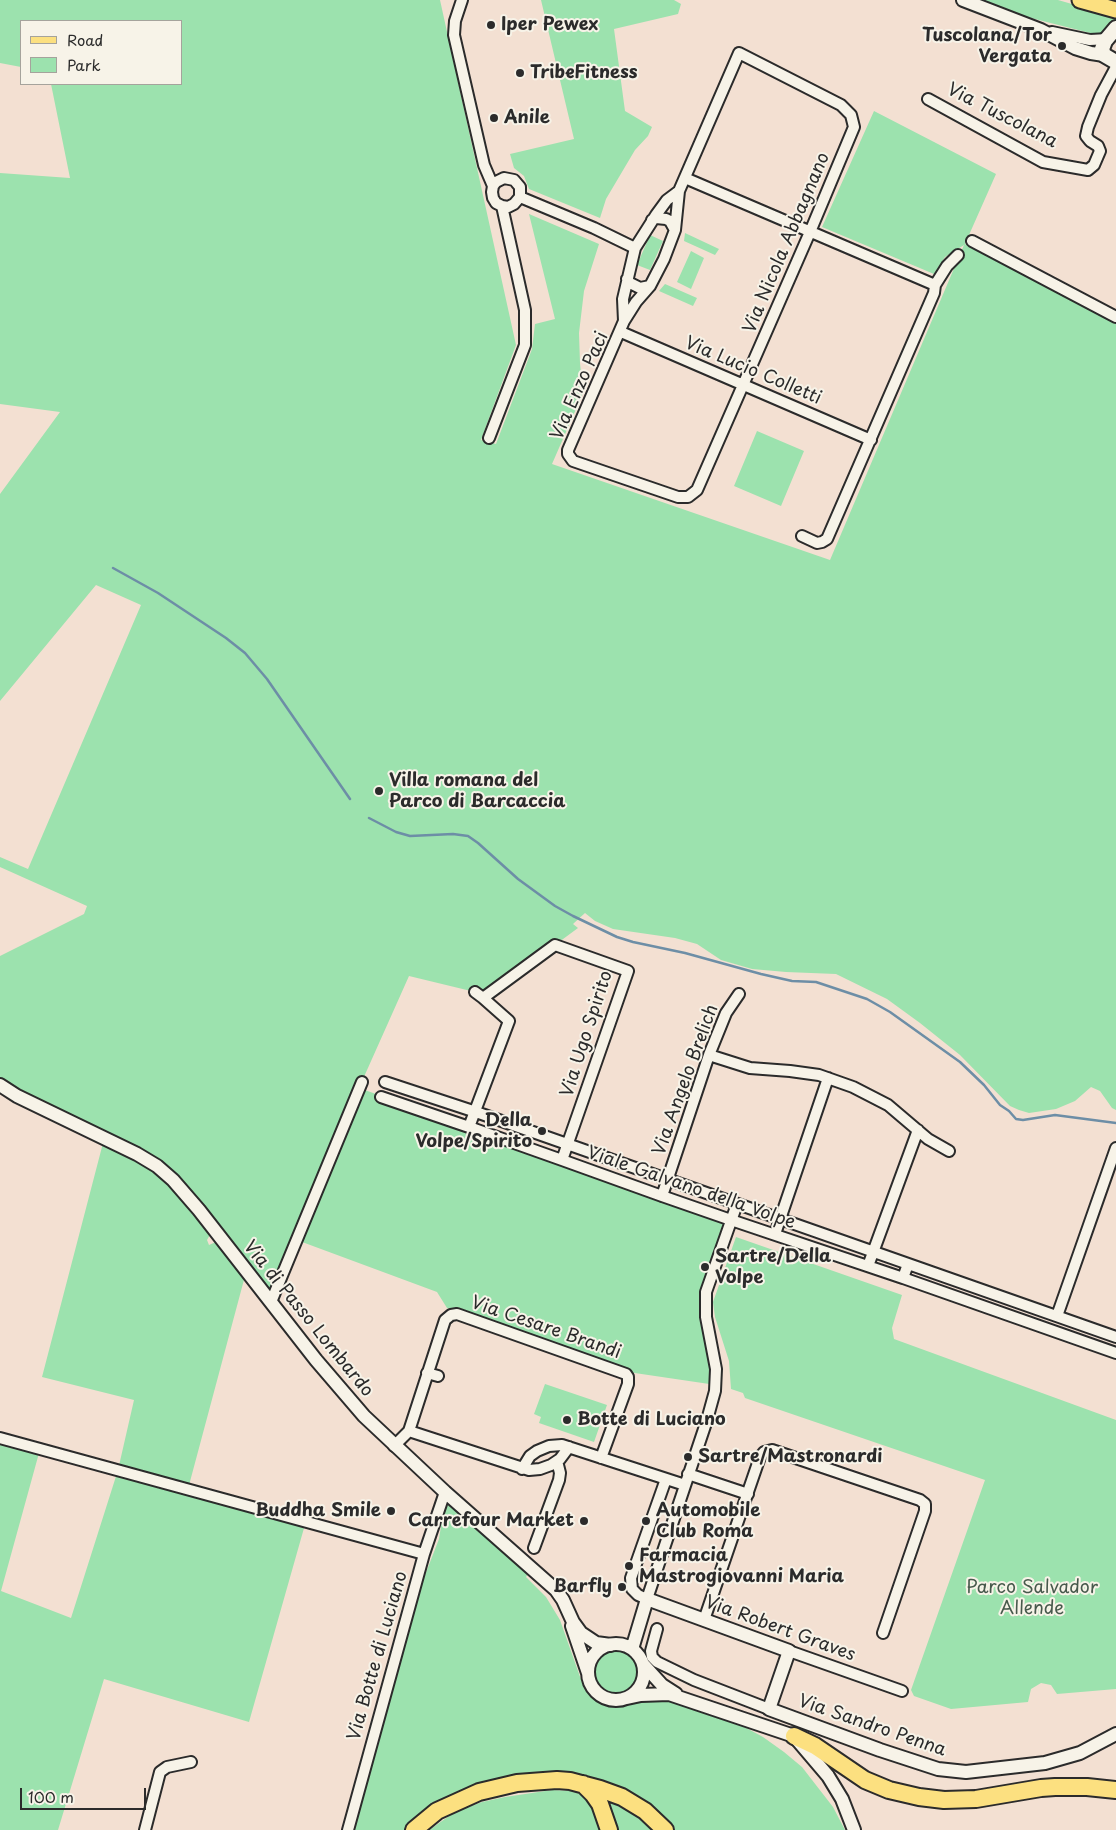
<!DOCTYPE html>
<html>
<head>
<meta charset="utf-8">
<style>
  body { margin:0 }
  #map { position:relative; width:1116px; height:1830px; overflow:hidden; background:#f3e0d2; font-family:"Playpen Sans",sans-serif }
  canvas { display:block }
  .legend { position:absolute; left:20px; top:20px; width:162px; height:65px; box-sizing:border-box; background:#f7f3e8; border:1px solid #a5a39c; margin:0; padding:6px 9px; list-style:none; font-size:15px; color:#2b2b2b }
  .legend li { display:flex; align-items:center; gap:10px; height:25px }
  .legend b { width:25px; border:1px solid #a5a39c }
  .scale { position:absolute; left:20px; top:1788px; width:126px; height:22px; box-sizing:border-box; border:2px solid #2b2b2b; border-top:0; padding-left:6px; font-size:15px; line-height:18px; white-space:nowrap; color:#2b2b2b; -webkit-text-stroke:4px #f7f3e8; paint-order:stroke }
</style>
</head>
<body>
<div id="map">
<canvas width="1116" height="1830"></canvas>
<ul class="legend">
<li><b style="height:6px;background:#fce080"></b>Road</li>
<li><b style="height:14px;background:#9ce2ae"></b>Park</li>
</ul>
<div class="scale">100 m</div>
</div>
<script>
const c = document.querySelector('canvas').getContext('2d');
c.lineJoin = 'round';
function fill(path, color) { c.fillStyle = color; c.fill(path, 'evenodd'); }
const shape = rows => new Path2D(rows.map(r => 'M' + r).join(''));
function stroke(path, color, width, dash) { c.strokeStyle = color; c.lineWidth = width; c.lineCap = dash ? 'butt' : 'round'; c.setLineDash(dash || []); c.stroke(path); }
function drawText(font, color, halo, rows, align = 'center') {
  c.font = font + ' "Playpen Sans",sans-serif'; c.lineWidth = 4; c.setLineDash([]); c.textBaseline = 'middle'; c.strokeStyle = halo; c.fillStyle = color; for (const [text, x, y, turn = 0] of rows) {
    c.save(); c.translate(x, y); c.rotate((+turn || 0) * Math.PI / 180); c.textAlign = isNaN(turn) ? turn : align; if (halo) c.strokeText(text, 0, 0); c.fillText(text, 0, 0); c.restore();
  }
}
fill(shape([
  [0,0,440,0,516,345,481,440,496,444,532,349,535,324,555,319,529,214,599,244,584,291,579,333,580,363,583,393,552,464,830,560,964,245,945,257,934,274,822,227,874,111,996,174,965,244,1116,324,1116,1110,1112,1108,1100,1091,1091,1087,1075,1101,1056,1109,1029,1113,1019,1110,1010,1106,960,1055,920,1023,887,999,836,974,786,972,752,969,721,960,697,944,675,938,613,929,595,921,585,913,573,924,578,928,483,998,475,992,409,976,359,1088,731,1220,706,1292,716,1385,628,1372,447,1308,437,1292,294,1239,289,1254,285,1254,272,1285,271,1292,182,1182,0,1080,0,956,84,914,87,906,0,867,0,857,28,869,141,605,96,585,0,701,0,494,60,412,0,404,0,173,70,178,51,84,181,84,181,21,21,21,21,67,0,63],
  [541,0,674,0,681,4,678,14,614,29,625,111,652,127,648,136,635,150,606,199,600,218,529,189,524,176,514,168,510,154,574,139],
  [982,0,1058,0,1110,15,1115,19,1115,23,1108,31,1098,35,1027,17],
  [685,233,719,249,715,255,684,241],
  [650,235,663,241,650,270,637,265],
  [691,251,704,258,691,289,677,282],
  [665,284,697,298,693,306,659,291],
  [757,431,804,451,781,506,734,486],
  [103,1143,161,1175,211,1233,207,1240,209,1245,218,1241,245,1276,188,1489,306,1521,249,1722,104,1679,58,1830,0,1830,0,1443,39,1453,1,1591,71,1618,118,1470,134,1400,42,1377],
  [736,1237,902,1295,892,1328,894,1339,1116,1420,1116,1689,1057,1694,1051,1685,1041,1683,1031,1689,1028,1702,951,1709,914,1696,911,1690,985,1480,745,1398,743,1393,731,1389,729,1361,715,1317,713,1302],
  [545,1384,607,1405,594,1442,539,1423,541,1417,534,1414],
  [448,1505,452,1507,528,1574,526,1577,546,1597,560,1620,584,1688,591,1697,599,1702,615,1707,650,1701,671,1701,739,1724,763,1737,784,1752,802,1767,833,1807,845,1830,673,1830,638,1796,603,1781,590,1777,571,1775,552,1776,419,1818,405,1830,352,1830,418,1593,439,1539,444,1507],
  '595 1672a21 21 0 1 1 42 0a21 21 0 1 1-42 0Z',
  [552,1790,574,1791,588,1797,606,1830,429,1830,455,1812,482,1802,505,1797],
  [601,1797,626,1805,657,1830,615,1830]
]), '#9ce2ae');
stroke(shape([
  [113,568,158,593,226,638,245,653,267,679,350,799],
  [369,818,396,832,410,836,453,834,468,836,478,843,518,879,555,906,573,916,617,937,633,942,685,953,761,974,792,981,816,982,867,999,890,1012,960,1062,984,1085,1000,1105,1009,1111,1016,1119,1023,1120,1055,1115,1116,1123]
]), '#6d8ea6', 2.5);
const minor = shape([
  [462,0,455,21,454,35,484,165,493,186,492,192,493,198,496,203,502,206,508,207,514,204,520,197,520,187,514,180,504,178,496,182,493,186],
  [1052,32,1090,40,1108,39],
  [928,99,1043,162,1088,170,1094,165,1100,151,1098,146,1090,141,1086,136,1088,127,1101,95,1116,67],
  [685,178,935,285],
  [520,197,594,228,635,248],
  [652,220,656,218,666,219,670,221,675,230],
  [972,241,1116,317],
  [627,279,630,283,640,288,650,286],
  [624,321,623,299,635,248,656,215,667,200,679,191,675,230,664,259,650,286,636,302,624,321,568,450,568,454,573,461,678,497,688,497,697,490,810,232,854,127,851,115,841,105,739,53,679,191],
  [621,332,871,440],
  [489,438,525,345,525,310,502,206],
  [802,536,817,543,822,542,827,539,934,293,935,285,947,266,958,255],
  [475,992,483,998],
  [709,1055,750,1068,790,1071,819,1075,853,1087,888,1105,928,1139,949,1151],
  [385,1082,476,1112,1116,1337],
  [381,1097,469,1127],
  [562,1160,628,971,555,945,483,998,509,1021,469,1127,562,1160,662,1196,731,1220,903,1278,908,1264],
  [662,1196,709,1055,726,1013,739,994],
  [775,1234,828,1078],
  [868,1266,918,1130],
  [903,1278,1116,1353],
  [271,1302,362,1082],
  [1057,1316,1116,1148],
  [427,1373,438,1376],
  [409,1431,529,1470,540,1469,551,1465,560,1459,569,1447],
  [0,1438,424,1554],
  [394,1446,409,1431,445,1320,451,1315,457,1314,626,1374,628,1377,628,1384,601,1458],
  [522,1469,530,1456,537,1451,549,1446,562,1445,685,1485],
  [688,1474,748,1494],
  [666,1479,631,1578,632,1589,638,1595,647,1599,707,1420,715,1391,716,1369,706,1317,706,1292,737,1204],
  [534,1548,559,1480,560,1473,557,1461],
  [704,1620,760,1457,764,1452,772,1450,920,1500,925,1504,925,1511,883,1633],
  [657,1629,651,1651,652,1657,657,1662,694,1680,769,1709],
  [789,1651,902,1691],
  [145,1830,160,1772,167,1767,191,1762],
  [348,1830,424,1554,445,1492]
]);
const tertiary = shape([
  [963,0,1041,30,1075,48,1091,53,1104,55],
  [0,1085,17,1096,137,1154,157,1166,173,1180,199,1210,316,1360,364,1416,445,1492,556,1590,563,1600,573,1622,581,1633,596,1643,611,1645],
  [572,1626,588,1673],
  '588 1672a28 28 0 1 1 56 0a28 28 0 1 1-56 0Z',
  [632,1649,647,1599,789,1651,769,1709,880,1750,938,1769,966,1772,1045,1763,1080,1753,1116,1734],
  [643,1664,662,1685,676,1694],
  [627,1698,641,1695,669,1694,794,1736,828,1776,842,1799,854,1830]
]);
const secondary = shape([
  [1116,28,1105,41,1102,49,1104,55,1116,62]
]);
const primary = shape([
  [1080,0,1116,10]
]);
const trunk = shape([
  [794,1736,815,1746,865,1780,889,1790,919,1797,944,1800,976,1799,1041,1788,1055,1787,1087,1787,1116,1790],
  [583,1784,593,1794,600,1804,609,1830],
  [414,1830,437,1811,479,1792,517,1783,557,1780,570,1781,600,1789,622,1797,645,1811,665,1830]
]);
stroke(minor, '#2b2b2b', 14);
stroke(tertiary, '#2b2b2b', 16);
stroke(secondary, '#2b2b2b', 18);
stroke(primary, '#2b2b2b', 19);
stroke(trunk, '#2b2b2b', 20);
stroke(minor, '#f7f3e8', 10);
stroke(tertiary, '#f7f3e8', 12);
stroke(secondary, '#f7f3e8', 14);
stroke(primary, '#fce080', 15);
stroke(trunk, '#fce080', 16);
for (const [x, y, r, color] of [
  [491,25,5,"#2b2b2b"],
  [1062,46,5,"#2b2b2b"],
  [520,73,5,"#2b2b2b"],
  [494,118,5,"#2b2b2b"],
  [379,791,5,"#2b2b2b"],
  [542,1131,5,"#2b2b2b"],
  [705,1267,5,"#2b2b2b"],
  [567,1420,5,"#2b2b2b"],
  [688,1457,5,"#2b2b2b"],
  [391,1511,5,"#2b2b2b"],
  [584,1521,5,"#2b2b2b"],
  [646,1521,5,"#2b2b2b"],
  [629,1566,5,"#2b2b2b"],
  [622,1587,5,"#2b2b2b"]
]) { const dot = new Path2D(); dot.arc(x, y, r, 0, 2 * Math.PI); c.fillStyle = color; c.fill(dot); stroke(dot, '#f7f3e8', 2); }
drawText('bold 18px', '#2b2b2b', '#f7f3e8', [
  ["Iper Pewex",501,25],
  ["Tuscolana/Tor",1052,36,"right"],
  ["Vergata",1052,57,"right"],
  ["TribeFitness",530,73],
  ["Anile",504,118],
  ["Villa romana del",389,781],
  ["Parco di Barcaccia",389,802],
  ["Della",532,1121,"right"],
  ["Volpe/Spirito",532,1142,"right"],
  ["Sartre/Della",715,1257],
  ["Volpe",715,1278],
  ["Botte di Luciano",577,1420],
  ["Sartre/Mastronardi",698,1457],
  ["Buddha Smile",381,1511,"right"],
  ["Automobile",656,1511],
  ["Club Roma",656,1532],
  ["Carrefour Market",574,1521,"right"],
  ["Farmacia",639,1556],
  ["Mastrogiovanni Maria",639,1577],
  ["Barfly",612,1587,"right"]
], 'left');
drawText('18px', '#2b2b2b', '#f7f3e8', [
  ["Via Tuscolana",1002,116,27],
  ["Via Nicola Abbagnano",787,243,-67],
  ["Via Lucio Colletti",753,371,23],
  ["Via Enzo Paci",580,386,-66],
  ["Via Ugo Spirito",587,1034,-72],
  ["Via Angelo Brelich",686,1080,-70],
  ["Viale Galvano della Volpe",691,1188,19],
  ["Via di Passo Lombardo",308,1319,51],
  ["Via Cesare Brandi",546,1328,19],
  ["Via Robert Graves",780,1629,20],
  ["Via Botte di Luciano",378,1656,-74],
  ["Via Sandro Penna",872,1726,19]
]);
drawText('18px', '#47594c', '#f7f3e8', [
  ["Parco Salvador",1032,1588],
  ["Allende",1032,1609]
]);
</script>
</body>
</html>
